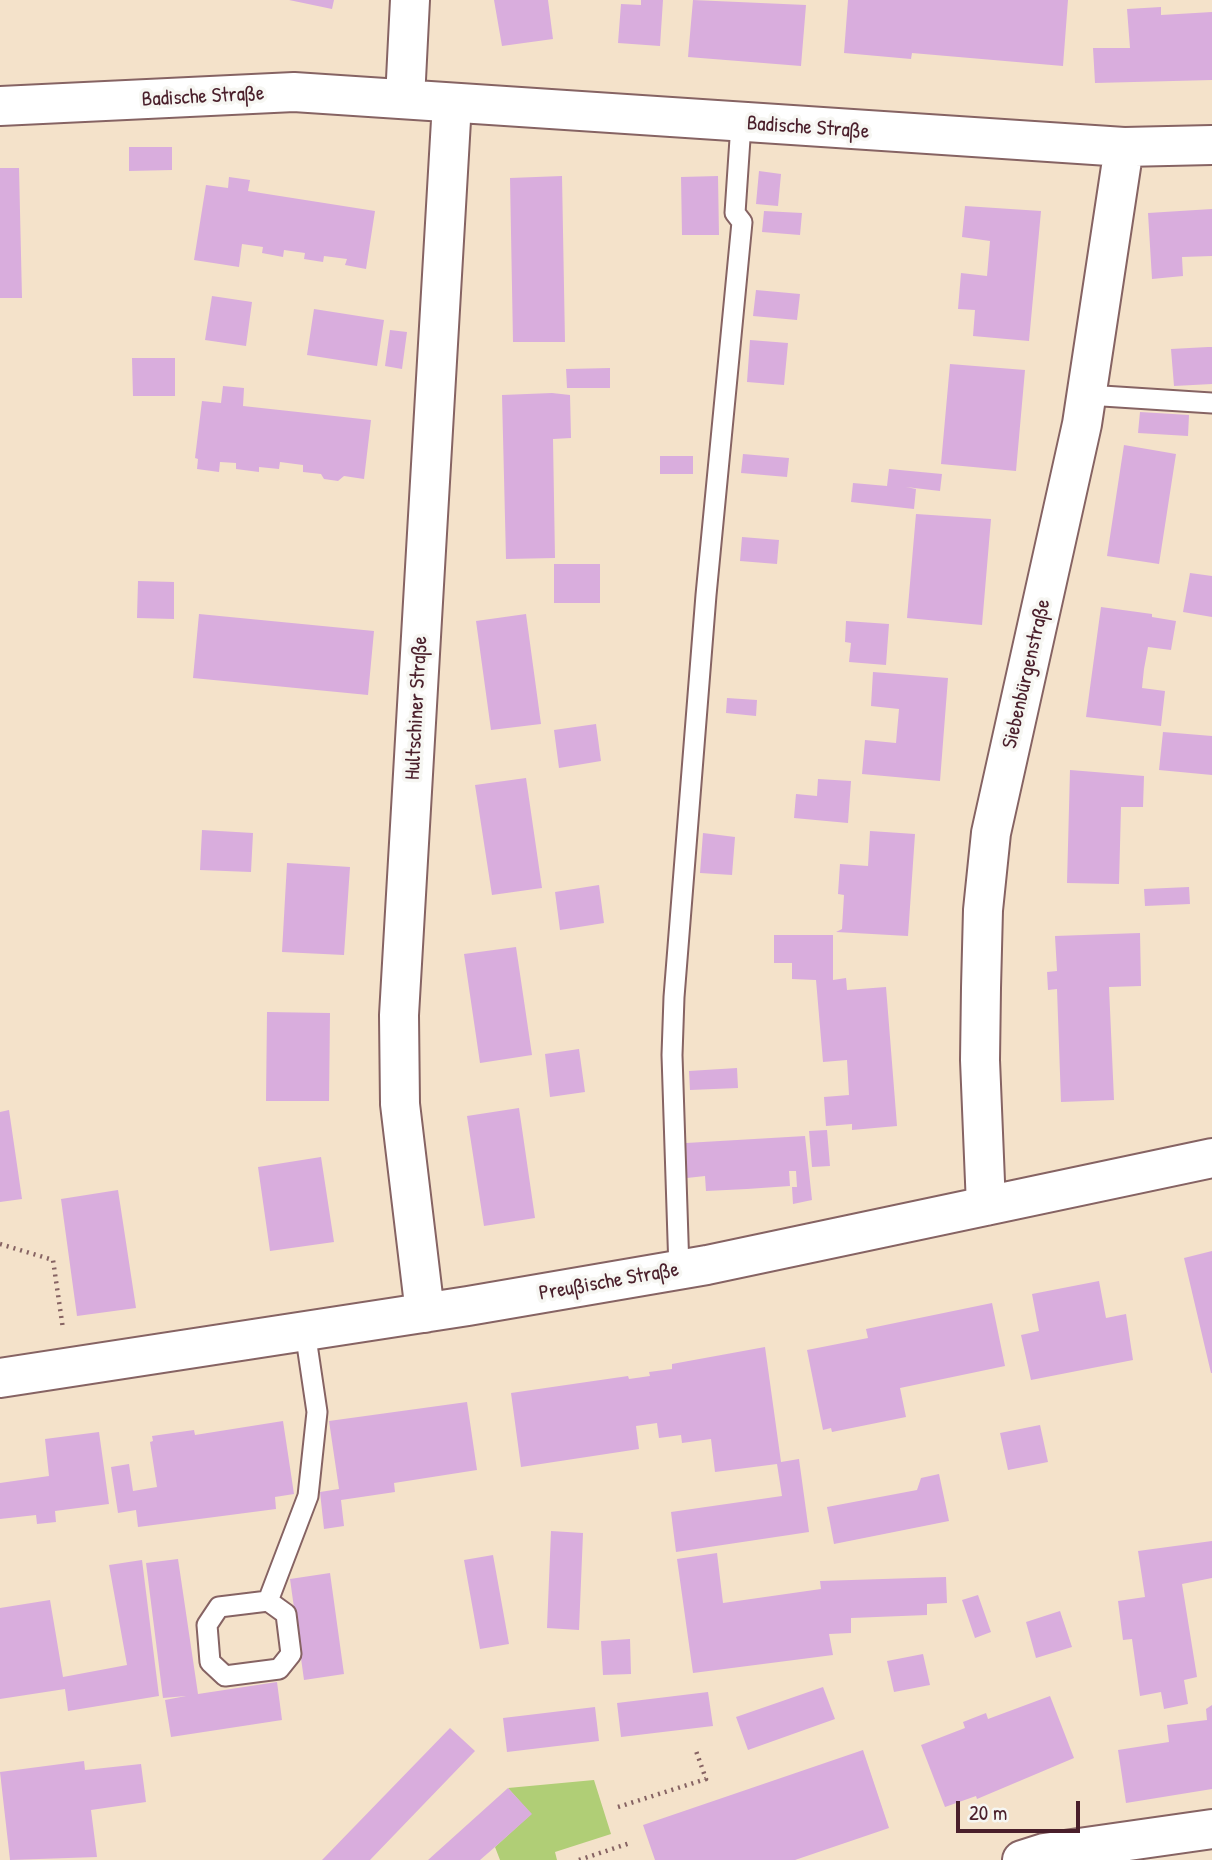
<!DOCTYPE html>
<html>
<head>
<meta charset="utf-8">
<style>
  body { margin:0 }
  #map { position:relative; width:1212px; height:1860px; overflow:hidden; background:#f4e2ca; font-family:"Patrick Hand",sans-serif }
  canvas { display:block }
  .scale { position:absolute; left:956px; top:1801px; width:124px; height:32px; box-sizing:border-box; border:4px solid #4a1f2b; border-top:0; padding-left:9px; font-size:21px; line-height:24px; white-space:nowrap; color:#4a1f2b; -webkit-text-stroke:5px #f6f6f2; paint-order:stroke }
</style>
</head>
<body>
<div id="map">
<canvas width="1212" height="1860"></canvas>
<div class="scale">20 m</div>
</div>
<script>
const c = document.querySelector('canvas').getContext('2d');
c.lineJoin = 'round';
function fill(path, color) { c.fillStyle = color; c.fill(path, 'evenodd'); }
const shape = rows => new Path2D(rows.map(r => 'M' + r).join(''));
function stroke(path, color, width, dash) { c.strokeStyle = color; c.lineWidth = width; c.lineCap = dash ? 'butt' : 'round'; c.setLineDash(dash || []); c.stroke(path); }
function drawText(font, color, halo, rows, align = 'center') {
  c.font = font + ' "Patrick Hand",sans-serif'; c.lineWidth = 7; c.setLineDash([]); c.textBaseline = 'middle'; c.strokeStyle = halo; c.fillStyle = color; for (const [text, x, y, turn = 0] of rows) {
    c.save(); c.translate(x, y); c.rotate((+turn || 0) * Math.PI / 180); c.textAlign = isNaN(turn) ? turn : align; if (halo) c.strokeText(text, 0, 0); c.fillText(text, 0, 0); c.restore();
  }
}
fill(shape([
  [594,1780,611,1834,555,1852,557,1860,500,1860,495,1847,531,1814,508,1788]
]), '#b0ce76');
fill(shape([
  [289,0,334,0,332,9],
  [494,0,548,0,553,39,502,46],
  [641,0,663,0,660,46,618,43,621,4,641,5],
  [693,0,806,5,801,66,688,57],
  [848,0,1068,0,1063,66,912,53,911,59,844,53],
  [1161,7,1161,15,1212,12,1212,80,1095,83,1093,48,1130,48,1127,9],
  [129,147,172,147,172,170,129,171],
  [0,168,19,168,22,298,0,298],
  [759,171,781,174,778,206,756,204],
  [562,176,565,342,513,342,510,178],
  [718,176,719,235,682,235,681,177],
  [229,177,250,180,248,191,375,211,366,269,345,265,347,259,324,256,323,262,304,259,305,253,284,250,283,257,262,253,263,247,242,244,239,267,194,260,206,185,228,188],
  [965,206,1041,211,1029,341,973,336,975,310,958,309,961,273,987,276,990,241,962,237],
  [1212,209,1212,256,1182,257,1183,276,1152,279,1148,213],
  [764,211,802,213,800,235,762,232],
  [756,290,800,294,797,320,753,316],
  [212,296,252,302,246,346,205,340],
  [314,309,384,320,377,366,307,355],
  [390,330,407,332,402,369,385,366],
  [750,340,788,343,784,385,747,382],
  [1208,347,1212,347,1212,384,1174,386,1171,349],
  [132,358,175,358,175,396,133,396],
  [950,364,1025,370,1016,471,941,464],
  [610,368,610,388,567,388,566,369],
  [223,386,244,388,243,406,371,420,364,479,344,476,338,481,324,479,321,474,303,472,303,465,280,462,279,469,259,467,259,472,236,469,236,463,220,462,219,472,197,469,198,459,195,458,202,401,221,403],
  [552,393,570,395,571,438,553,439,555,558,506,559,502,395],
  [1140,412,1189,415,1188,436,1138,433],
  [1124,445,1176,454,1159,564,1107,556],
  [743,454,789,458,787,477,741,473],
  [660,456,693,456,693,474,660,474],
  [889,469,942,474,940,491,906,487,916,489,914,509,851,502,853,483,887,486],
  [916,514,991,519,982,625,907,618],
  [742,537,779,540,777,564,740,561],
  [554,564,600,564,600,603,554,603],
  [1190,573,1212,576,1212,617,1183,612],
  [138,581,174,582,174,619,137,618],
  [1101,607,1152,614,1152,617,1176,621,1171,650,1148,647,1144,669,1142,688,1165,691,1161,726,1086,717],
  [199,614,374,631,368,695,193,678],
  [526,614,541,724,491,730,476,621],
  [846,621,889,624,886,665,849,662,851,643,845,642],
  [873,672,948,678,940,781,862,774,865,740,896,743,899,709,871,706],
  [727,698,757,700,756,716,726,713],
  [596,724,601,761,559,768,554,730],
  [1163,732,1212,736,1212,775,1159,770],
  [1070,770,1144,776,1143,807,1121,807,1119,884,1067,883],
  [526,778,542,888,492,895,475,785],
  [818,779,851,781,848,823,794,818,796,794,817,796],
  [202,830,253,833,251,872,200,870],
  [870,831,915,834,908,936,836,932,842,929,844,895,838,894,840,864,868,866],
  [703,833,735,837,732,875,700,873],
  [287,863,350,867,344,955,282,952],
  [599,885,604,923,560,930,555,892],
  [1189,887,1190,904,1145,906,1144,889],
  [1140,933,1141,986,1109,987,1114,1100,1061,1102,1057,989,1048,990,1047,972,1057,971,1055,936],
  [774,935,833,935,833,980,846,978,847,990,886,987,897,1126,852,1130,852,1124,826,1126,824,1097,849,1095,847,1060,823,1062,816,980,792,979,792,963,774,963],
  [516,947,532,1055,480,1063,464,954],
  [267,1012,330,1013,329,1101,266,1101],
  [579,1049,585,1092,550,1097,545,1054],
  [737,1068,738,1088,690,1090,689,1071],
  [519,1108,535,1218,484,1226,467,1116],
  [9,1110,22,1199,0,1202,0,1112],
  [827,1130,830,1166,812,1167,809,1131],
  [805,1136,812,1200,793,1204,792,1187,797,1187,796,1171,789,1171,790,1186,747,1189,706,1191,705,1176,687,1178,686,1143],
  [321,1157,334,1242,270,1251,258,1167],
  [118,1190,136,1308,77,1316,61,1199],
  [1212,1251,1212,1373,1211,1373,1184,1258],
  [1099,1281,1106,1318,1126,1314,1133,1360,1031,1380,1021,1335,1039,1331,1032,1294],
  [992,1303,1005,1366,900,1388,906,1417,832,1432,831,1428,823,1430,807,1350,868,1338,866,1329],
  [765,1347,781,1462,799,1459,809,1532,676,1552,671,1512,782,1496,777,1464,715,1472,711,1439,682,1443,681,1435,659,1438,657,1423,636,1426,639,1449,521,1467,511,1393,628,1376,629,1379,650,1376,649,1372,672,1369,672,1364],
  [467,1402,477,1470,394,1483,395,1492,341,1500,344,1526,324,1529,320,1492,339,1489,329,1421],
  [283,1421,294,1494,275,1497,276,1509,138,1527,136,1510,118,1513,111,1467,129,1464,133,1491,157,1487,150,1442,153,1441,152,1436,194,1430,195,1435],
  [1040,1425,1048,1462,1008,1470,1000,1433],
  [99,1432,109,1504,55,1511,56,1522,37,1524,36,1515,0,1519,0,1483,49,1476,45,1439],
  [939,1474,949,1521,834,1544,827,1507,917,1490,921,1478],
  [551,1531,583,1533,579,1630,547,1628],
  [1212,1541,1212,1578,1182,1584,1197,1677,1184,1680,1188,1704,1164,1709,1161,1692,1140,1696,1132,1639,1123,1640,1118,1601,1145,1597,1138,1551],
  [717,1553,723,1603,821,1589,820,1581,946,1577,947,1603,927,1604,927,1615,851,1618,851,1633,829,1634,833,1655,693,1673,677,1559],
  [493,1555,509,1644,480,1649,464,1560],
  [178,1559,198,1694,277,1682,282,1720,171,1737,165,1700,186,1696,163,1698,146,1563],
  [142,1560,159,1696,68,1711,65,1689,0,1699,0,1608,50,1600,63,1677,127,1665,109,1565],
  [330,1573,344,1674,304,1680,290,1579],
  [978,1595,991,1632,975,1638,962,1600],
  [1060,1611,1072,1647,1036,1658,1026,1622],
  [630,1639,631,1674,603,1675,601,1641],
  [923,1654,930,1685,894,1692,887,1661],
  [823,1687,835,1719,748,1750,736,1717],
  [708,1692,713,1726,621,1737,617,1703],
  [1050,1696,1074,1758,977,1799,976,1796,945,1807,921,1745,965,1728,963,1722,986,1713,988,1719],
  [1212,1705,1212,1789,1126,1803,1118,1750,1169,1742,1167,1725,1207,1720,1206,1709],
  [595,1707,599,1741,507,1752,503,1718],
  [450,1728,475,1751,370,1860,322,1860],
  [863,1750,889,1828,795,1860,655,1860,643,1825],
  [84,1761,85,1770,141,1764,146,1802,91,1810,97,1857,10,1860,0,1772],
  [508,1788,532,1814,495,1847,480,1860,428,1860]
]), '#d9addd');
const service = shape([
  [1087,395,1212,403],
  [679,1270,672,1055,674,997,706,595,742,222,735,213,741,124],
  [268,1601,308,1496,317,1412,305,1331],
  [268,1601,286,1614,291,1654,279,1669,225,1676,210,1662,207,1625,219,1607,268,1601]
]);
const minor = shape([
  [405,99,410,0],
  [0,106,294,92,1124,147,1212,145],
  [986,1206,980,1060,981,988,983,910,991,833,1082,424,1124,147],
  [425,1313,400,1104,399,1015,452,103],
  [0,1378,468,1306,707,1265,1212,1158],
  [1022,1860,1044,1853,1212,1829]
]);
stroke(service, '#866363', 23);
stroke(minor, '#866363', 42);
stroke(shape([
  [0,1244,53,1260,63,1329],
  [618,1807,706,1779,695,1748],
  [579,1860,630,1843]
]), '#866363', 4.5, [2, 5]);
stroke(service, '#fff', 19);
stroke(minor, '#fff', 38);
drawText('21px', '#4a1f2b', '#f6f6f2', [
  ["Badische Straße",203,97,-3],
  ["Badische Straße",808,128,4],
  ["Siebenbürgenstraße",1027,674,-77],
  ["Hultschiner Straße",417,708,-87],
  ["Preußische Straße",609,1282,-10]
]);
</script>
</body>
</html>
